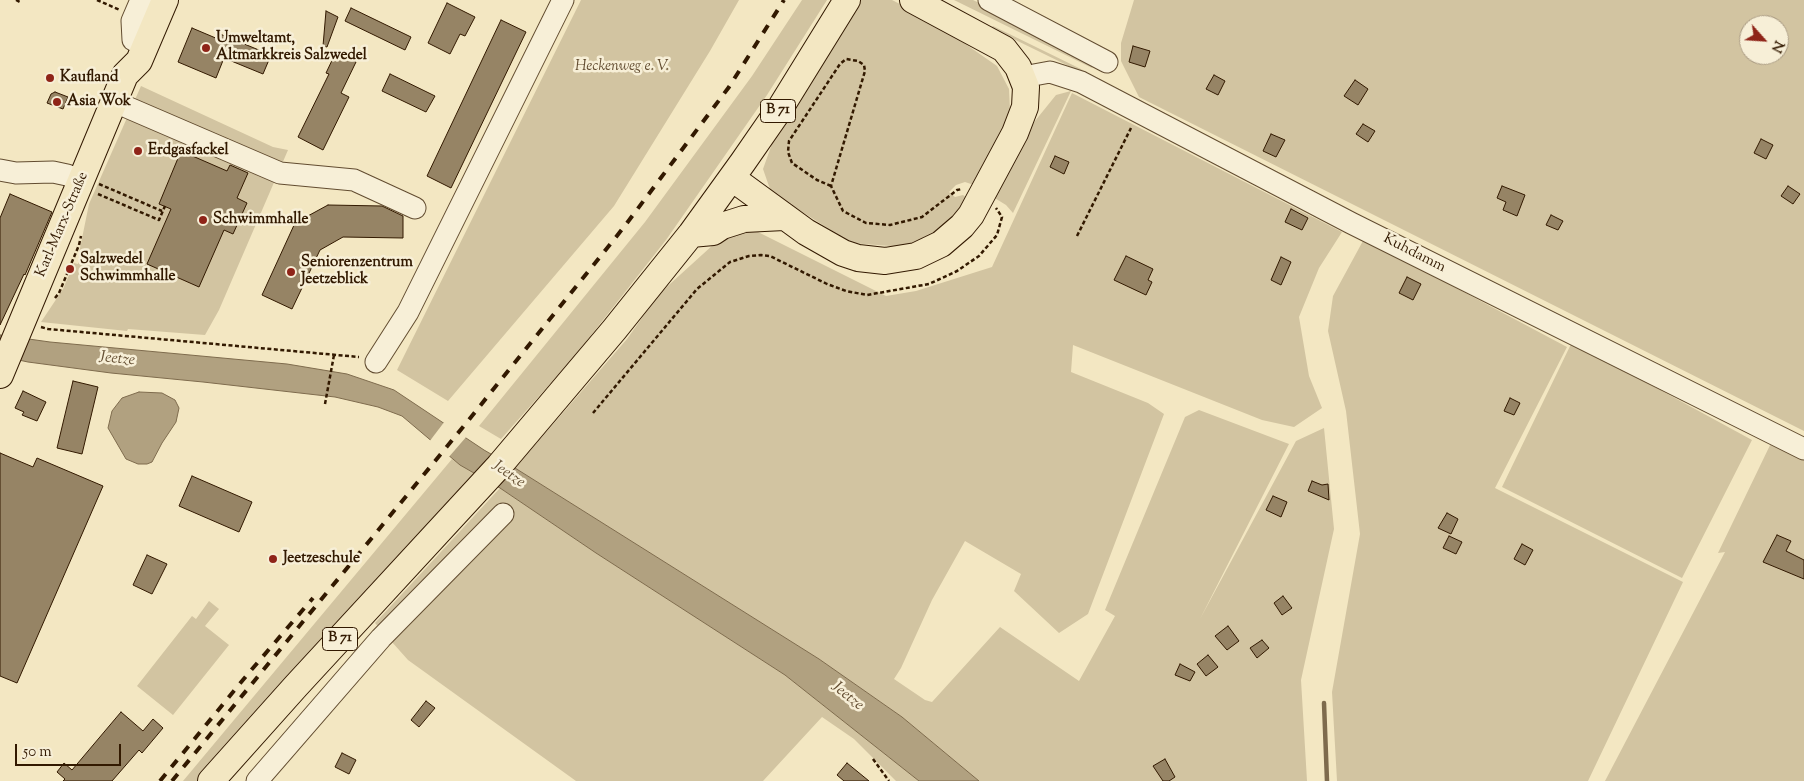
<!DOCTYPE html>
<html>
<head>
<meta charset="utf-8">
<style>
  body { margin:0 }
  #map { position:relative; width:1804px; height:781px; overflow:hidden; background:#f3e7c2; font-family:"Sorts Mill Goudy",serif }
  canvas { display:block }
  .north { position:absolute; left:1739px; top:15px; width:50px; height:50px; box-sizing:border-box; background:#f7efd7; border:1px solid #a89981; border-radius:50%; rotate:116deg; font-size:14px; font-weight:700; line-height:20px; text-align:center; color:#321900 }
  .north::after { content:''; display:block; margin:auto; width:18px; height:22px; background:#8f2418; clip-path:polygon(50% 0,100% 100%,50% 72%,0 100%) }
  .scale { position:absolute; left:15px; top:744px; width:106px; height:22px; box-sizing:border-box; border:2px solid #321900; border-top:0; padding-left:6px; font-size:15px; line-height:18px; white-space:nowrap; color:#321900; -webkit-text-stroke:4px #f7efd7; paint-order:stroke }
</style>
</head>
<body>
<div id="map">
<canvas width="1804" height="781"></canvas>
<div class="north">N</div>
<div class="scale">50 m</div>
</div>
<script>
const c = document.querySelector('canvas').getContext('2d');
c.lineJoin = 'round';
function fill(path, color) { c.fillStyle = color; c.fill(path, 'evenodd'); }
const shape = rows => new Path2D(rows.map(r => 'M' + r).join(''));
function stroke(path, color, width, dash) { c.strokeStyle = color; c.lineWidth = width; c.lineCap = dash ? 'butt' : 'round'; c.setLineDash(dash || []); c.stroke(path); }
function drawText(font, color, halo, rows, align = 'center') {
  c.font = font + ' "Sorts Mill Goudy",serif'; c.lineWidth = 5; c.setLineDash([]); c.textBaseline = 'middle'; c.strokeStyle = halo; c.fillStyle = color; for (const [text, x, y, turn = 0] of rows) {
    c.save(); c.translate(x, y); c.rotate((+turn || 0) * Math.PI / 180); c.textAlign = isNaN(turn) ? turn : align; if (halo) c.strokeText(text, 0, 0); c.fillText(text, 0, 0); c.restore();
  }
}
fill(shape([
  [581,0,739,0,710,51,614,206,448,401,397,370],
  [802,0,827,0,767,95,666,240,574,357,501,439,479,426,645,222,752,76],
  [861,0,892,0,931,20,997,66,1009,89,1010,110,1001,141,977,186,965,182,956,185,949,192,955,197,963,195,968,199,941,232,903,247,851,243,771,192,763,169,773,141],
  [954,0,973,0,1087,54,1094,64,1092,68],
  [1134,0,1804,0,1804,431,1139,97,1121,61,1121,43],
  [1749,25,1779,25,1779,55,1749,55],
  [993,26,1087,72,1083,73,991,28],
  [141,86,273,147,288,150,219,310,205,335,128,329,127,331,41,322,63,289,74,263,78,264,82,254,79,253,89,204],
  [1071,91,1013,213,1006,205,993,197,1005,172,1035,121,1056,95],
  [1072,93,1342,232,1319,268,1299,317,1309,376,1322,408,1294,427,1262,420,1073,345,1071,372,1148,403,1164,414,1088,614,1059,633,1014,591,1021,574,965,541,932,600,901,668,894,679,925,700,932,702,1000,627,1079,681,1115,616,1105,610,1185,417,1199,410,1289,444,1200,619,1296,441,1324,428,1334,529,1301,680,1307,781,979,781,902,717,819,659,515,468,627,339,659,294,714,244,738,228,754,230,886,296,916,291,992,267],
  [1364,239,1567,347,1495,488,1683,582,1588,781,1337,781,1332,692,1360,534,1346,411,1328,331,1333,296],
  [1572,342,1752,440,1682,578,1502,487],
  [1773,439,1804,455,1804,781,1605,781,1725,552,1718,553],
  [452,459,475,474,200,781,183,781],
  [500,488,596,553,785,675,919,781,896,781,854,739,822,717,763,781,576,781,408,660,375,623],
  [209,601,219,609,205,626,229,645,173,715,137,686,192,616,196,619]
]), '#d2c4a1');
const water = shape([
  [0,335,50,342,287,364,347,374,394,390,484,450,515,468,819,659,902,717,979,781,919,781,785,675,596,553,500,488,460,465,402,416,378,407,335,397,203,382,111,373,28,362,0,356,0,335],
  [139,392,162,393,175,400,179,408,176,422,162,443,152,462,147,464,138,464,126,459,108,428,112,411,122,398,139,392]
]);
fill(water, '#b1a180');
stroke(water, '#7e6b4d', 1);
fill(shape([
  [445,421,467,436,448,458,429,442]
]), '#f3e7c2');
stroke(shape([
  [1324,703,1327,781]
]), '#7e6b4d', 4.5);
const building = shape([
  [447,3,475,17,465,36,460,34,450,54,428,43,447,3],
  [351,8,411,37,405,50,345,21,351,8],
  [326,11,338,17,327,47,323,46,326,11],
  [501,20,526,32,451,188,427,176,501,20],
  [192,28,218,39,220,34,271,55,263,74,224,58,216,78,178,62,192,28],
  [1133,46,1150,51,1145,67,1129,62,1133,46],
  [336,52,356,62,341,93,349,97,323,150,298,137,329,74,326,73,336,52],
  [390,74,435,96,426,112,382,91,390,74],
  [1214,75,1225,81,1218,95,1206,89,1214,75],
  [1355,80,1368,89,1358,105,1344,96,1355,80],
  [55,92,68,97,63,109,47,103,51,94,55,92],
  [1363,124,1375,131,1368,142,1356,134,1363,124],
  [1271,134,1285,140,1276,157,1263,151,1271,134],
  [1761,139,1773,145,1766,159,1754,153,1761,139],
  [181,151,227,171,230,165,248,173,237,198,247,203,233,234,224,230,199,287,147,264,171,209,159,204,181,151],
  [1055,156,1069,162,1064,174,1050,167,1055,156],
  [1502,186,1525,195,1517,216,1503,210,1506,202,1497,198,1502,186],
  [1788,186,1800,194,1793,204,1781,196,1788,186],
  [10,194,52,212,25,275,24,274,0,325,0,218,10,194],
  [328,205,382,206,403,216,403,238,343,237,320,250,292,309,262,295,295,223,328,205],
  [1291,209,1308,218,1302,230,1285,222,1291,209],
  [1551,215,1563,221,1558,230,1546,225,1551,215],
  [1126,256,1153,269,1148,280,1152,282,1146,295,1114,280,1126,256],
  [1281,257,1291,262,1281,285,1271,280,1281,257],
  [1407,277,1421,284,1413,300,1399,293,1407,277],
  [73,381,98,387,82,454,57,448,73,381],
  [23,391,46,402,37,421,22,415,24,412,15,408,23,391],
  [1510,398,1520,403,1514,415,1504,411,1510,398],
  [0,453,33,467,37,458,103,486,17,683,0,676,0,453],
  [192,476,252,502,239,532,179,506,192,476],
  [1312,481,1322,485,1328,484,1329,500,1308,491,1312,481],
  [1273,496,1287,502,1281,517,1266,510,1273,496],
  [1447,513,1458,519,1451,534,1438,528,1447,513],
  [1777,535,1791,541,1786,551,1804,560,1804,579,1763,562,1777,535],
  [1449,536,1462,542,1456,554,1443,548,1449,536],
  [1522,544,1533,550,1525,565,1514,559,1522,544],
  [147,555,167,564,152,594,133,585,147,555],
  [1283,596,1292,608,1282,615,1274,603,1283,596],
  [1228,626,1239,641,1227,650,1215,636,1228,626],
  [1262,640,1269,648,1257,658,1250,648,1262,640],
  [1208,655,1218,667,1206,676,1197,664,1208,655],
  [1180,664,1195,672,1190,681,1175,675,1180,664],
  [426,701,435,708,419,727,411,720,426,701],
  [121,712,143,731,153,719,163,728,142,753,139,750,112,781,63,781,65,779,57,772,64,763,72,770,121,712],
  [342,753,356,760,349,774,335,767,342,753],
  [1165,759,1175,777,1169,781,1163,781,1153,766,1165,759],
  [847,763,869,781,844,781,837,775,847,763]
]);
fill(building, '#968465');
stroke(building, '#321900', 1);
const minor = shape([
  [989,0,1107,62],
  [133,40,132,21,141,0],
  [1023,77,1050,72,1081,82,1351,223,1804,449],
  [115,102,280,173,354,180,415,208],
  [0,170,16,173,53,172,67,175,82,181],
  [376,362,408,312,563,0],
  [257,781,381,638,503,514]
]);
const major = shape([
  [732,178,806,232,843,253,858,258,885,261,916,256,941,244,962,226,971,215,1015,133,1025,107,1026,87,1018,67,1004,49,913,0],
  [691,234,713,232,722,226,744,219,784,217],
  [0,375,125,75,139,61,165,0],
  [211,781,296,686,499,466,614,330,691,234,743,162,779,110,847,0]
]);
stroke(minor, '#624c30', 23);
stroke(major, '#321900', 28);
stroke(shape([
  [16,0,20,2],
  [97,0,120,10],
  [99,184,162,211],
  [831,186,817,180,792,163,788,152,789,141,840,64,846,59,858,61,864,65,865,71,831,186,843,211,866,223,890,225,922,217,957,190,962,189],
  [98,194,159,220,165,206],
  [1077,236,1131,128],
  [55,298,59,293,79,245,81,236],
  [41,327,48,329,359,357],
  [325,404,334,355],
  [593,413,697,289,730,262,749,256,761,255,770,256,827,284,846,291,867,295,929,284,957,271,979,256,997,235,1002,217,996,208],
  [873,759,889,781]
]), '#321900', 2.5, [4, 2.5]);
stroke(minor, '#f7efd7', 21);
stroke(major, '#f3e7c2', 26);
stroke(shape([
  [160,781,247,675,313,598],
  [172,781,463,427,624,227,729,87,784,0]
]), '#321900', 4, [9, 9]);
for (const [x, y, r, color] of [
  [206,48,5,"#8f2418"],
  [50,78,5,"#8f2418"],
  [57,102,5,"#8f2418"],
  [138,151,5,"#8f2418"],
  [203,220,5,"#8f2418"],
  [70,269,5,"#8f2418"],
  [291,272,5,"#8f2418"],
  [273,559,5,"#8f2418"]
]) { const dot = new Path2D(); dot.arc(x, y, r, 0, 2 * Math.PI); c.fillStyle = color; c.fill(dot); stroke(dot, '#f7efd7', 2); }
for (const [x, y, w] of [
  [778,111,35],
  [340,639,35]
]) { const box = new Path2D(); box.roundRect(x - w / 2, y - 11.5, w, 23, 4); c.fillStyle = '#f7efd7'; c.fill(box); stroke(box, '#321900', 1); }
drawText('bold 14px', '#321900', null, [
  ["B 71",778,111],
  ["B 71",340,639]
]);
drawText('bold 15px', '#321900', '#f7efd7', [
  ["Umweltamt,",216,39],
  ["Altmarkkreis Salzwedel",216,56],
  ["Kaufland",60,78],
  ["Asia Wok",67,102],
  ["Erdgasfackel",148,151],
  ["Schwimmhalle",213,220],
  ["Salzwedel",80,260],
  ["Schwimmhalle",80,277],
  ["Seniorenzentrum",301,263],
  ["Jeetzeblick",301,280],
  ["Jeetzeschule",283,559]
], 'left');
drawText('italic 15px', '#624c30', '#f7efd7', [
  ["Heckenweg e. V.",622,67]
]);
drawText('15px', '#321900', '#f7efd7', [
  ["Karl-Marx-Straße",63,225,-67],
  ["Kuhdamm",1414,254,27]
]);
drawText('italic 16px', '#654f33', '#f7efd7', [
  ["Jeetze",117,360,5],
  ["Jeetze",508,475,34],
  ["Jeetze",847,697,39]
]);
</script>
</body>
</html>
